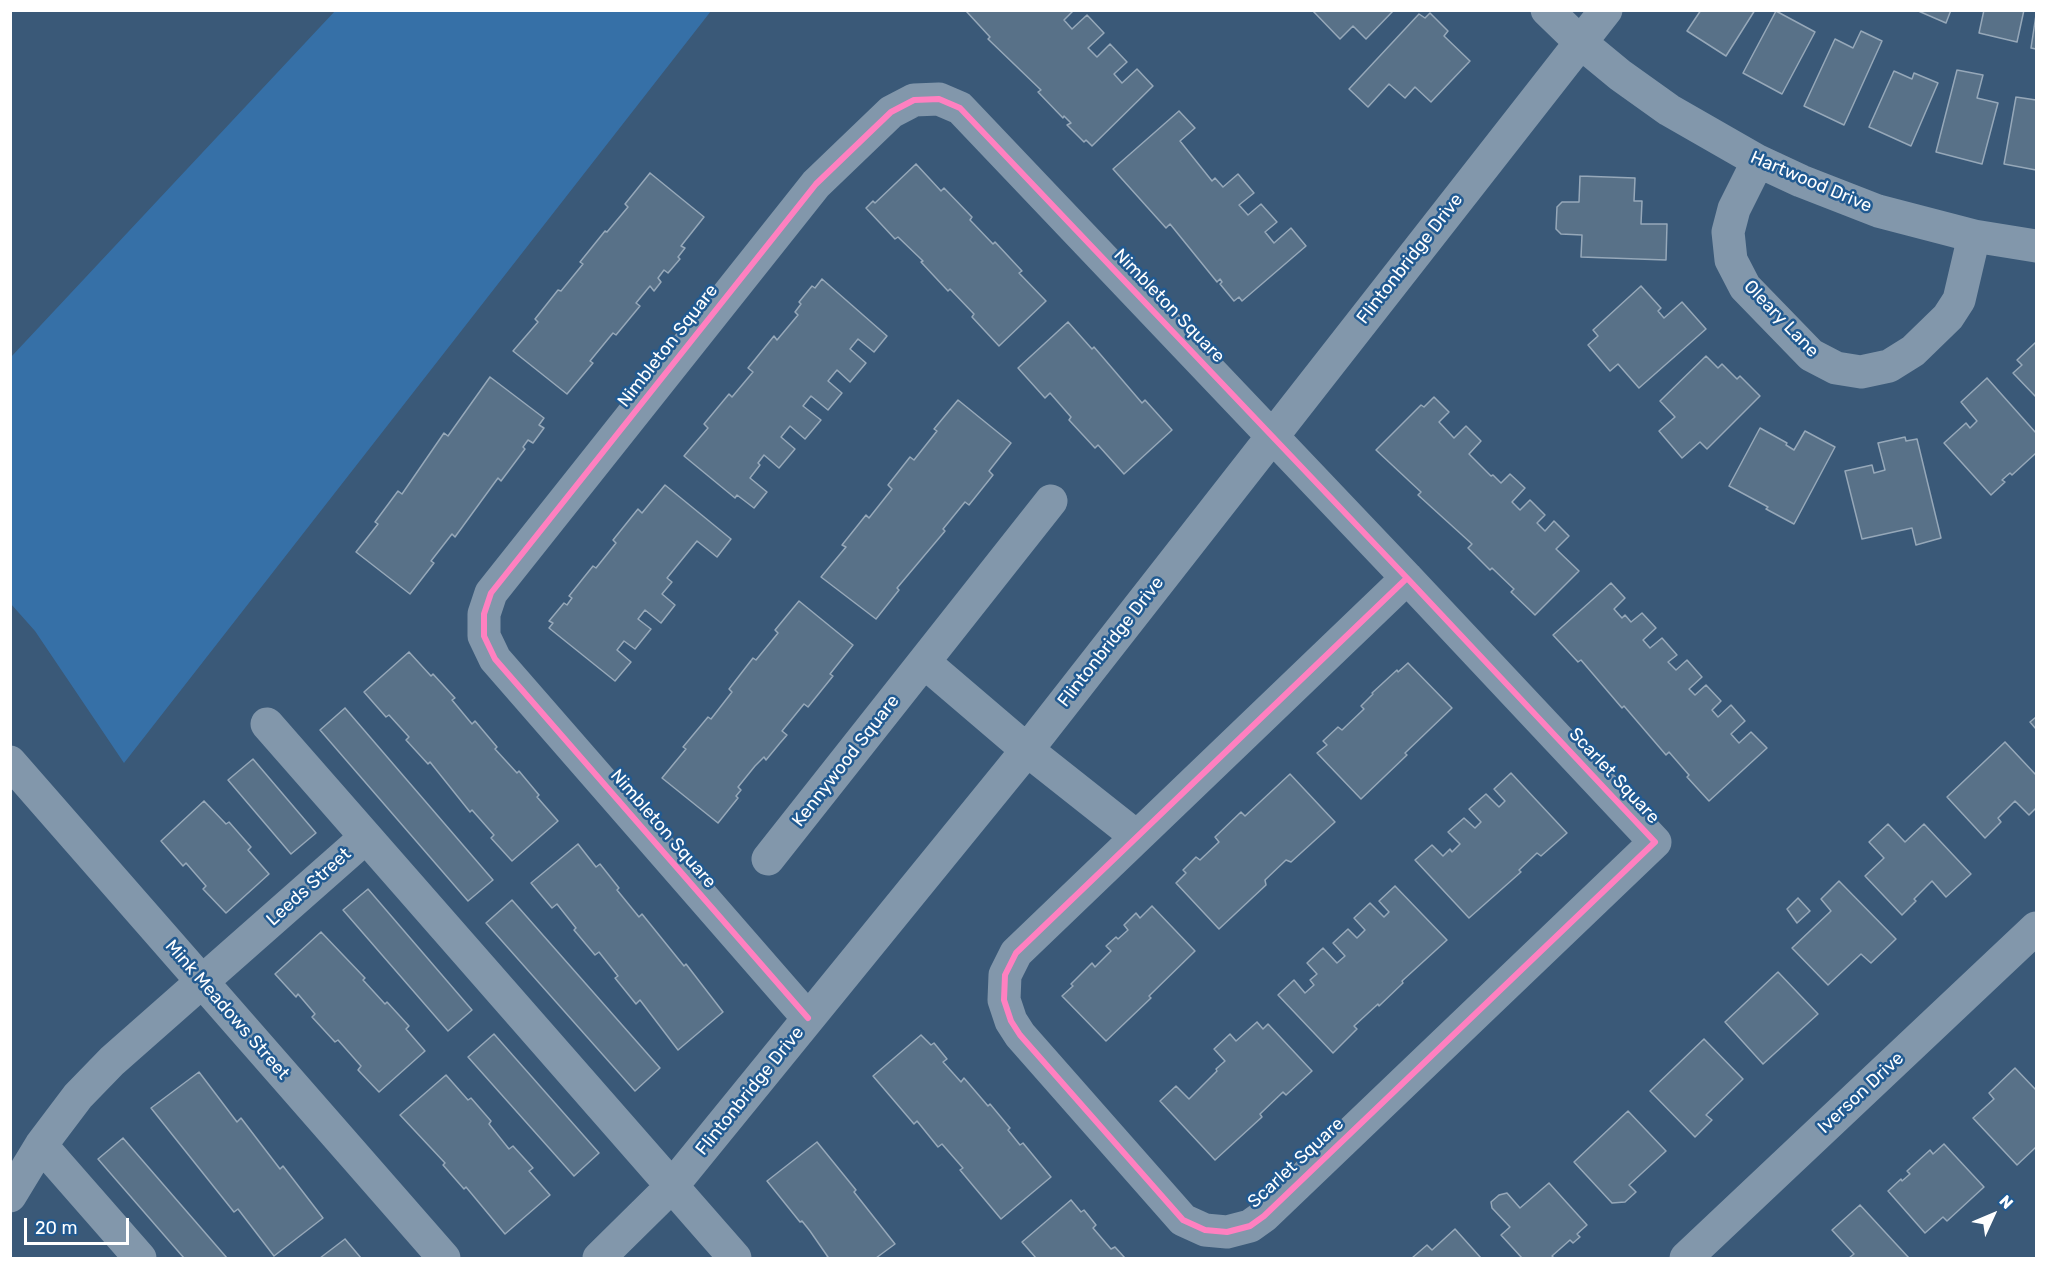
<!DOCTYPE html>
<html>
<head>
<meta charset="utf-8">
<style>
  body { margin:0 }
  #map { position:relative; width:2047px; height:1269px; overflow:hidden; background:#3a5978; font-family:Rubik,sans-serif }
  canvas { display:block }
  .frame { position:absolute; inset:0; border:12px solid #fff; pointer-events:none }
  .north { position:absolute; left:1963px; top:1185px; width:60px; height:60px; -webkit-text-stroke:4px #215a91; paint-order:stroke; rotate:46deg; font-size:16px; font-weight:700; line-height:24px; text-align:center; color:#fff }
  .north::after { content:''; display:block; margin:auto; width:21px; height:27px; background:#fff; clip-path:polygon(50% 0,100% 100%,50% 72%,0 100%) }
  .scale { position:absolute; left:24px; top:1218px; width:105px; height:27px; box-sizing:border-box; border:3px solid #fff; border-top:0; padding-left:8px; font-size:18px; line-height:21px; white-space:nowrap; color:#fff; -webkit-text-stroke:4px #215a91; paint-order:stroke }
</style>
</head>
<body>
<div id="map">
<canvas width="2047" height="1269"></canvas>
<div class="frame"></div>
<div class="north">N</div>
<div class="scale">20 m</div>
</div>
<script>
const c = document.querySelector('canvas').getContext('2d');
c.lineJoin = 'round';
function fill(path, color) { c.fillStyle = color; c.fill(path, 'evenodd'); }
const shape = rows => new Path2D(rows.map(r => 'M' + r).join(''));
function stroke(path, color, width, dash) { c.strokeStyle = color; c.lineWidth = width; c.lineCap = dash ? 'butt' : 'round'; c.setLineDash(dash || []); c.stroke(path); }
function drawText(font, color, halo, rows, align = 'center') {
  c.font = font + ' Rubik,sans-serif'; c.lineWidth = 5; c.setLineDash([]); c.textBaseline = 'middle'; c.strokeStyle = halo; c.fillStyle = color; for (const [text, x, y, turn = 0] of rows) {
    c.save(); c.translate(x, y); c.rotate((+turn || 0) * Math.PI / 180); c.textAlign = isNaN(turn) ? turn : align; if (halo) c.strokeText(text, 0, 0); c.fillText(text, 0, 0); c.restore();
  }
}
fill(shape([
  [335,11,711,11,124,763,35,631,11,604,11,357]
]), '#3670a7');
const building = shape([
  [1074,10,1064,20,1072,29,1087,15,1104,33,1088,48,1097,57,1110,44,1127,62,1114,74,1122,83,1137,69,1153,86,1092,146,1086,140,1084,142,1067,125,1071,123,1064,116,1063,118,1038,92,1041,90,988,39,990,37,966,11,1074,10],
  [1312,10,1394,10,1366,39,1353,26,1340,39,1312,10],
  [1701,10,1755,10,1726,56,1687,31,1701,10],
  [1916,10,1951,10,1946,23,1916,10],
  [1984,10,2024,10,2017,42,1979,33,1984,10],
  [1776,11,1815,32,1782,94,1743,73,1776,11],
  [1430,13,1448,31,1444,36,1470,61,1431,102,1415,87,1405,98,1389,84,1368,107,1349,89,1419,14,1425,18,1430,13],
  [2036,15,2036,49,2031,48,2036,15],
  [1861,31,1882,41,1844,125,1804,106,1835,39,1853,48,1861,31],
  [1957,70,1983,75,1977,98,1998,103,1982,164,1936,152,1957,70],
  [1894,71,1912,79,1914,73,1938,83,1911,146,1869,127,1894,71],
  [2016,97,2036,100,2036,170,2004,164,2016,97],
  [1179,111,1195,128,1180,141,1212,181,1215,178,1223,187,1238,174,1254,193,1239,205,1248,215,1261,204,1277,222,1265,232,1274,243,1291,228,1306,246,1242,301,1239,297,1234,301,1220,284,1222,282,1220,279,1217,282,1170,224,1166,228,1113,169,1179,111],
  [916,164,941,191,944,188,972,217,970,220,993,244,995,242,1022,271,1019,273,1046,301,999,346,972,317,974,314,950,289,948,291,921,262,923,261,898,237,895,239,866,208,873,201,875,203,916,164],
  [650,173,704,217,681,246,685,248,678,257,680,259,668,273,664,270,658,278,661,282,654,291,650,286,636,303,640,306,616,335,613,333,590,361,593,363,567,394,513,351,538,322,535,319,558,290,561,291,583,264,580,262,605,231,607,232,628,207,625,204,650,173],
  [1580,176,1635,178,1634,201,1642,201,1641,224,1667,224,1666,260,1581,257,1582,235,1561,234,1556,229,1557,207,1562,202,1579,202,1580,176],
  [822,279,887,336,874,352,858,339,850,349,866,363,850,382,837,370,828,381,842,393,828,410,811,396,803,406,821,420,805,439,790,426,781,437,795,449,779,468,764,455,758,463,760,465,750,478,767,492,754,508,737,495,735,498,684,456,708,428,704,424,729,394,732,397,753,372,748,368,774,336,777,340,798,315,795,312,801,304,799,302,812,286,815,288,822,279],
  [1641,286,1661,308,1658,311,1664,318,1682,302,1706,329,1639,388,1618,364,1610,371,1588,345,1598,336,1593,330,1641,286],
  [1068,322,1092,349,1094,347,1142,403,1145,400,1172,430,1124,474,1098,445,1095,448,1069,420,1071,417,1050,393,1045,398,1018,368,1068,322],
  [2036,342,2036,397,2013,373,2022,365,2017,360,2036,342],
  [1706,356,1718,368,1722,364,1737,379,1740,376,1760,396,1707,449,1700,442,1682,458,1659,431,1675,417,1660,401,1706,356],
  [490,377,544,418,539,425,544,428,533,443,528,440,523,447,525,449,501,481,498,478,455,537,452,534,431,561,434,563,410,594,356,552,378,524,375,522,398,491,402,494,444,433,448,436,490,377],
  [1987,378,2036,433,2036,453,2012,475,2010,473,2002,480,2005,482,1991,495,1944,443,1966,423,1970,428,1977,421,1961,402,1987,378],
  [1434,397,1449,412,1439,422,1454,438,1466,426,1481,441,1469,454,1491,476,1493,475,1501,483,1510,474,1525,488,1512,502,1520,510,1530,500,1545,515,1537,523,1545,531,1554,521,1569,536,1556,549,1579,571,1535,615,1511,592,1514,589,1492,568,1490,570,1468,548,1472,544,1418,495,1421,492,1376,450,1421,405,1424,407,1434,397],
  [958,400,1011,443,989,471,993,475,969,505,965,502,943,529,945,531,897,588,899,590,876,619,821,577,846,547,842,545,866,515,869,518,892,489,888,485,910,457,914,460,937,431,934,429,958,400],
  [1760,428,1787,443,1786,445,1794,450,1805,431,1835,447,1794,524,1766,509,1768,507,1729,486,1760,428],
  [1905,437,1906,441,1917,439,1941,538,1916,545,1912,528,1862,539,1845,471,1872,465,1874,473,1885,470,1878,443,1905,437],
  [665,485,731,539,717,557,697,541,667,578,672,582,662,594,675,605,661,623,645,610,638,619,651,629,635,649,624,641,617,650,631,662,615,681,549,628,553,623,549,621,564,603,567,605,572,598,569,596,593,566,596,568,616,543,613,540,638,509,642,513,665,485],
  [1611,583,1625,598,1614,609,1622,618,1625,615,1631,622,1642,613,1656,628,1643,640,1650,648,1662,638,1677,655,1668,662,1676,670,1687,660,1702,677,1689,689,1695,695,1706,685,1721,701,1712,710,1718,717,1731,705,1745,721,1731,734,1739,743,1751,732,1767,748,1709,801,1687,777,1689,775,1669,752,1666,755,1624,706,1622,708,1581,660,1578,662,1553,635,1611,583],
  [799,601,853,645,830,674,833,676,808,707,804,704,782,731,787,735,780,743,766,760,764,757,755,766,738,787,741,790,736,796,738,798,718,823,662,778,686,749,683,747,708,717,711,719,732,692,729,689,753,658,756,660,778,633,775,630,799,601],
  [409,652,431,676,433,674,455,698,452,700,472,724,475,721,497,747,495,749,517,773,519,771,539,795,537,797,558,821,512,861,491,838,494,835,472,810,470,812,430,762,428,764,406,740,409,737,389,715,386,717,364,692,409,652],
  [1408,663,1452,708,1405,753,1407,755,1361,799,1317,753,1327,745,1323,741,1338,727,1342,730,1364,709,1361,706,1373,694,1372,693,1397,670,1398,672,1408,663],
  [345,708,493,880,468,901,320,730,345,708],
  [2036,717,2036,729,2030,722,2036,717],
  [2005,742,2036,775,2036,808,2029,815,2015,801,1998,818,2001,822,1985,838,1947,797,2005,742],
  [253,759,316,833,291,854,228,780,253,759],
  [1511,773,1567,833,1541,856,1537,853,1519,870,1521,872,1469,918,1415,860,1432,845,1443,856,1450,849,1452,852,1460,844,1448,832,1464,818,1475,828,1481,822,1469,809,1486,794,1499,807,1505,801,1494,789,1511,773],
  [1290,774,1335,822,1291,862,1286,860,1265,880,1266,885,1219,929,1176,883,1186,873,1183,870,1196,857,1200,860,1219,842,1215,837,1241,812,1245,816,1290,774],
  [204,801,226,824,229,822,251,847,248,850,269,874,226,913,203,889,206,886,186,863,183,866,161,841,204,801],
  [1888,824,1905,842,1924,824,1971,874,1946,897,1932,881,1914,899,1916,901,1902,915,1865,876,1884,858,1869,842,1888,824],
  [578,844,596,867,600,864,619,888,617,890,639,917,642,914,684,966,686,964,723,1012,678,1050,640,1000,636,1004,615,978,618,976,599,952,595,955,574,930,576,928,557,904,552,908,531,883,578,844],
  [1839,881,1896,939,1871,963,1861,954,1828,985,1792,948,1831,911,1821,899,1839,881],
  [1395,886,1447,940,1402,981,1403,983,1379,1006,1378,1004,1354,1026,1357,1029,1333,1053,1278,995,1294,980,1305,993,1314,985,1310,980,1317,974,1307,963,1323,948,1337,963,1345,956,1333,943,1348,929,1357,938,1365,930,1354,918,1370,903,1384,917,1389,912,1379,901,1395,886],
  [368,889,472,1010,448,1031,343,910,368,889],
  [1798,898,1810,911,1797,923,1787,909,1798,898],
  [512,900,660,1068,635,1091,486,923,512,900],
  [1152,906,1195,951,1149,996,1151,998,1106,1041,1062,996,1073,986,1071,984,1092,963,1095,967,1111,951,1106,946,1116,937,1118,939,1128,930,1124,925,1136,913,1140,918,1152,906],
  [321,932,365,978,363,980,385,1004,387,1002,409,1026,406,1029,425,1051,379,1092,358,1070,361,1066,338,1040,335,1042,312,1017,315,1014,298,994,296,997,275,974,321,932],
  [1778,972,1818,1014,1763,1064,1725,1022,1778,972],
  [1257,1022,1263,1029,1268,1024,1312,1071,1286,1095,1283,1092,1260,1114,1262,1117,1215,1160,1160,1101,1176,1086,1189,1099,1217,1071,1216,1069,1225,1061,1214,1049,1230,1034,1236,1041,1257,1022],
  [494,1034,599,1153,574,1176,468,1057,494,1034],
  [921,1035,931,1045,934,1043,947,1059,943,1062,961,1082,964,1078,988,1106,990,1104,1010,1128,1008,1130,1020,1145,1023,1143,1051,1177,1001,1219,960,1170,963,1168,942,1144,938,1147,917,1121,914,1124,873,1076,921,1035],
  [1704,1039,1743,1079,1706,1115,1712,1120,1695,1137,1650,1091,1704,1039],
  [2015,1068,2036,1090,2036,1147,2017,1165,1973,1118,1994,1099,1989,1093,2015,1068],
  [199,1072,237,1122,241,1118,280,1169,283,1166,323,1218,274,1256,238,1209,234,1212,151,1108,199,1072],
  [446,1075,468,1100,471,1098,491,1121,489,1124,509,1149,513,1146,533,1168,529,1171,550,1195,505,1234,466,1187,464,1189,443,1165,445,1163,400,1115,446,1075],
  [1628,1111,1666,1151,1629,1185,1636,1192,1625,1202,1612,1203,1574,1162,1628,1111],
  [123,1138,227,1258,184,1258,98,1159,123,1138],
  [817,1142,856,1190,854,1192,895,1244,876,1258,826,1258,828,1257,810,1231,802,1221,800,1222,767,1181,817,1142],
  [1944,1144,1984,1187,1947,1221,1943,1217,1925,1233,1888,1191,1901,1179,1902,1181,1910,1174,1907,1171,1930,1150,1933,1154,1944,1144],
  [1549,1183,1587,1225,1577,1234,1580,1237,1573,1243,1570,1240,1552,1256,1554,1258,1522,1258,1501,1235,1510,1227,1492,1208,1491,1202,1499,1195,1507,1193,1520,1208,1549,1183],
  [1071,1200,1081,1212,1084,1210,1096,1225,1093,1228,1111,1249,1115,1247,1125,1258,1036,1258,1022,1242,1071,1200],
  [1860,1205,1909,1258,1849,1258,1854,1254,1832,1230,1860,1205],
  [1455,1229,1481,1258,1412,1258,1427,1245,1432,1250,1455,1229],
  [345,1239,361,1258,320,1258,345,1239]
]);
fill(building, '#587188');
stroke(building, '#96a8b9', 1.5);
stroke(shape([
  [1547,10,1580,42,1620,75,1669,110,1758,161,1801,181,1878,211,1974,236,2036,246],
  [1758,161,1734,209,1728,232,1731,260,1745,287,1811,355,1836,368,1861,372,1889,366,1913,351,1948,317,1959,300,1974,236],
  [924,662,1027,750,1137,837],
  [267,724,735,1258],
  [10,762,444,1258],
  [768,859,1051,501],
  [808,1018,495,659,484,636,484,614,491,593,816,184,891,112,914,100,939,99,960,108,1407,578,1655,842,1264,1216,1250,1226,1227,1232,1205,1230,1183,1220,1020,1035,1011,1021,1004,1000,1005,975,1016,953,1407,578],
  [41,1145,140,1258],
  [10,1196,41,1145,78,1096,112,1061,366,837],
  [599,1258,672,1186,1027,750,1606,10],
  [1686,1258,2036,928]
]), '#8297ab', 33);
stroke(shape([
  [808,1018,495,659,484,636,484,614,491,593,816,184,891,112,914,100,939,99,960,108,1407,578,1655,842,1264,1216,1250,1226,1227,1232,1205,1230,1183,1220,1020,1035,1011,1021,1004,1000,1005,975,1016,953,1407,578]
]), '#ff80c0', 6);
drawText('18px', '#fff', '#215a91', [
  ["Hartwood Drive",1811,182,23],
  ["Flintonbridge Drive",1410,259,-52],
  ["Nimbleton Square",1169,306,46],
  ["Oleary Lane",1781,319,46],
  ["Nimbleton Square",668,346,-52],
  ["Flintonbridge Drive",1111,642,-52],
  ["Kennywood Square",846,761,-52],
  ["Scarlet Square",1614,776,47],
  ["Nimbleton Square",663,829,49],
  ["Leeds Street",309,887,-42],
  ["Mink Meadows Street",227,1010,49],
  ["Flintonbridge Drive",750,1091,-51],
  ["Iverson Drive",1861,1093,-43],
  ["Scarlet Square",1296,1163,-43]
]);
</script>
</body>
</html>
